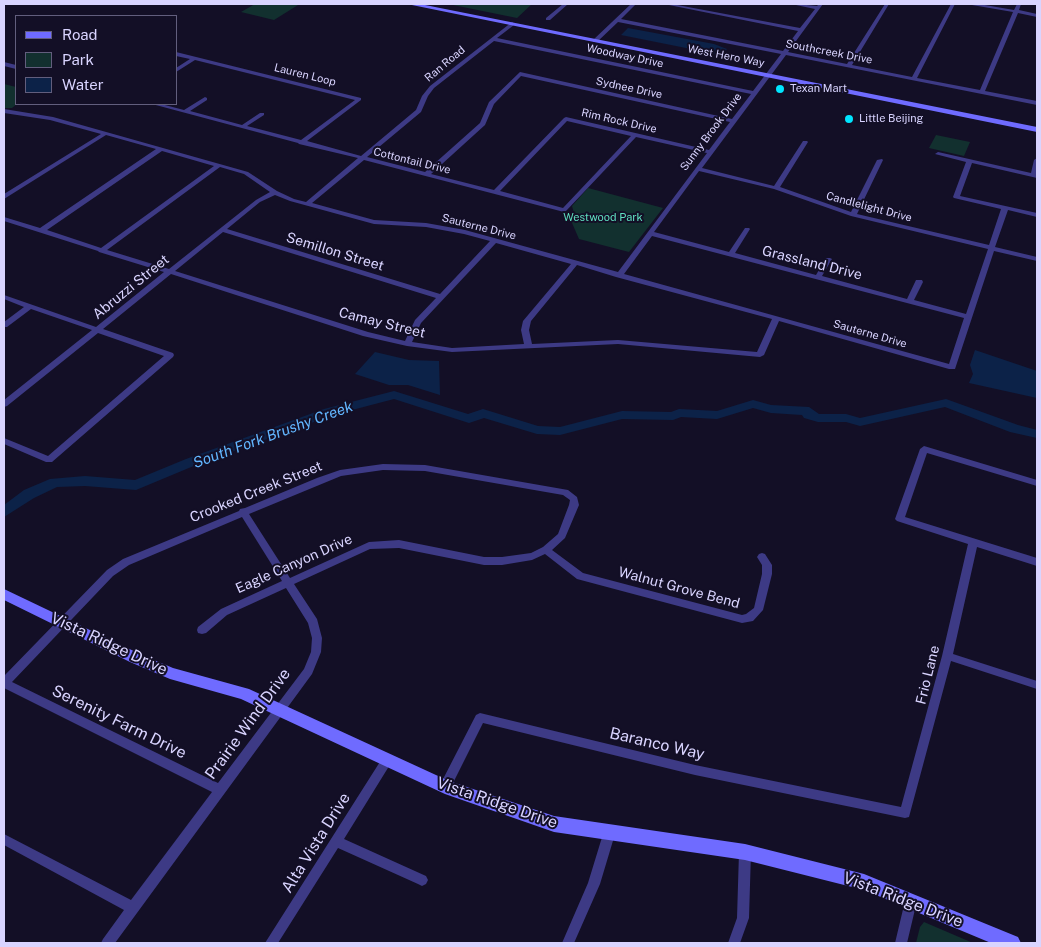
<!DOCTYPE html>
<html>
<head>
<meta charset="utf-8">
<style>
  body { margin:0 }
  #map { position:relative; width:1041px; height:947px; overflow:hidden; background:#130f26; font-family:"Public Sans",sans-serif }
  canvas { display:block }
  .frame { position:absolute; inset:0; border:5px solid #d9d4ff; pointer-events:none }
  .legend { position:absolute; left:15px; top:15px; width:162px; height:90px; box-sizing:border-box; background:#130f26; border:1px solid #625e7d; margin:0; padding:6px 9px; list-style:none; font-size:15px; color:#d9d4ff }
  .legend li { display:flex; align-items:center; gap:10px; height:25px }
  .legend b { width:25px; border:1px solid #625e7d }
</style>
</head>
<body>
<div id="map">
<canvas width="1041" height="947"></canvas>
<div class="frame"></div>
<ul class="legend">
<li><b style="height:6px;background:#6f6bff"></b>Road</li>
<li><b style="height:14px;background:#12302f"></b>Park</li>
<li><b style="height:14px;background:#0c2248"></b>Water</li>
</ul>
</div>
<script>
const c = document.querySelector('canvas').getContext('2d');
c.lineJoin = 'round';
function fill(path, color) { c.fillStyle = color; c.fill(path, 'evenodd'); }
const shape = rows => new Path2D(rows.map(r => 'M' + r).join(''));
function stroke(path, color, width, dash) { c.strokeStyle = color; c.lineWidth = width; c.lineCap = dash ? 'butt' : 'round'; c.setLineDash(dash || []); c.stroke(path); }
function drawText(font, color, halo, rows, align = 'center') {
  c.font = font + ' "Public Sans",sans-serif'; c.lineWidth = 4; c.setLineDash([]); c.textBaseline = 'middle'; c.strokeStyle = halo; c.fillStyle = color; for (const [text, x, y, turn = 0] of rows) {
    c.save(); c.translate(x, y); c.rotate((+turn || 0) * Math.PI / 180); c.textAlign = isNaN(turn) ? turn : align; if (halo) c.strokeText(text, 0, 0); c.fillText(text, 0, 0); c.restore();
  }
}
fill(shape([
  [255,4,292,4,298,5,274,20,241,12],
  [448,4,532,4,517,18],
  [4,84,16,87,17,104,12,108,4,108],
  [936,135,970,142,964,156,929,148],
  [588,188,663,208,629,252,579,239,569,216,574,213,572,206],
  [924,922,973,943,916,943,920,927]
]), '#12302f');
fill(shape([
  [628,28,714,44,727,49,721,55,621,35],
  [975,350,1037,371,1037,398,969,383,973,374,970,365],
  [375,352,409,360,439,361,440,395,408,385,389,385,355,374]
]), '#0c2248');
fill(shape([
  [394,391,468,414,483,409,538,426,560,427,622,411,671,412,679,409,717,411,753,400,771,405,809,407,819,414,846,414,860,418,946,399,1018,425,1037,430,1037,438,1010,432,945,407,860,426,846,422,818,422,804,418,802,415,771,413,753,408,717,419,681,417,673,420,622,419,560,435,537,434,484,418,469,423,394,399,333,415,196,465,136,490,85,486,57,487,34,498,4,517,4,505,24,490,50,479,85,476,135,480,186,459,324,409,394,391]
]), '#0c2248');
fill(shape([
  [563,4,568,4,550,20,546,20,546,18,563,4],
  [631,4,636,4,621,19,783,51,798,31,664,4,672,4,800,28,815,9,796,5,796,4,817,6,819,4,823,4,788,52,847,64,885,4,889,4,852,65,912,77,951,4,955,4,917,78,980,90,1013,12,972,5,970,4,979,4,1014,10,1017,4,1021,4,1019,10,1037,14,1037,17,1018,13,985,91,1037,101,1037,105,786,55,702,168,774,186,803,141,807,141,808,142,780,187,851,212,877,160,882,159,883,160,857,214,989,245,1001,209,954,198,953,197,966,162,935,154,938,152,1031,173,1034,160,1037,158,1037,178,972,163,960,196,1037,213,1037,217,1008,210,995,247,1037,257,1037,261,994,251,955,369,949,369,779,321,764,355,760,357,618,344,452,352,407,346,363,336,171,274,103,329,173,353,174,355,173,357,52,462,46,462,4,444,4,438,48,456,164,356,98,333,7,406,4,407,4,400,92,330,31,309,7,327,4,327,4,322,24,307,4,299,4,295,96,327,164,272,99,252,98,251,4,221,4,217,40,228,156,149,106,135,4,199,4,194,101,134,50,120,4,113,4,109,53,117,248,172,277,191,294,199,306,202,358,158,299,144,298,143,152,104,161,104,184,110,205,97,207,98,207,100,190,111,242,125,260,113,264,113,264,115,247,126,301,140,355,100,195,60,176,72,176,68,190,59,176,56,176,52,361,98,361,100,307,141,361,156,416,110,422,96,430,86,512,22,515,24,514,25,497,38,753,91,781,54,618,22,597,42,593,42,593,40,631,4],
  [494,41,751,94,732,119,520,72,489,102,480,123,425,172,367,157,421,112,428,96,434,88,494,41],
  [521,76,730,122,709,150,566,117,564,118,494,190,431,174,485,125,494,104,521,76],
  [567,121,631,136,563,208,500,191,567,121],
  [636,137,707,153,618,272,465,230,426,223,374,220,312,203,364,160,564,212,566,211,636,137],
  [162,151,214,166,101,248,47,230,162,151],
  [220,167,244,174,270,192,256,200,169,269,107,250,220,167],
  [699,171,774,189,851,216,988,249,966,314,914,300,923,282,922,280,916,280,907,299,822,276,832,259,830,258,826,258,816,275,735,253,750,229,749,228,745,228,729,252,654,232,699,171],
  [275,195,290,201,374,224,426,227,464,234,490,241,440,294,227,229,260,202,275,195],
  [223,232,436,298,415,320,405,341,368,332,175,271,223,232],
  [652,236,964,318,949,364,624,274,652,236],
  [496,243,571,264,523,321,521,330,524,344,452,348,412,342,421,323,496,243],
  [577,265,616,277,772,319,757,352,618,340,532,344,529,330,531,321,577,265],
  [4,62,16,65,16,69,4,66,4,62],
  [924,446,1037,480,1037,486,927,453,905,517,1037,558,1037,566,977,547,953,654,1037,681,1037,689,951,661,909,817,905,818,695,775,483,723,449,791,445,792,441,791,439,787,441,783,476,715,480,713,695,765,901,807,942,656,968,544,897,521,895,519,920,449,924,446],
  [383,464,425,465,568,490,577,497,579,505,565,538,552,550,583,573,742,615,746,614,754,608,762,574,762,565,757,557,759,554,762,553,765,554,772,565,772,574,763,610,753,621,742,623,577,579,545,554,532,560,502,565,484,565,399,548,370,549,294,584,317,619,322,638,321,652,312,674,115,943,101,943,103,939,124,910,4,845,4,834,131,900,212,792,4,688,4,676,107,570,123,559,239,511,240,509,245,508,317,478,340,470,383,464],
  [383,470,425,471,563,495,570,500,569,505,558,534,543,547,531,553,502,557,484,557,399,540,369,542,290,578,249,514,341,476,383,470],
  [242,517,282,581,221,609,198,627,197,630,198,633,202,634,206,633,227,615,286,588,308,623,312,638,311,652,304,669,218,783,12,682,113,576,129,565,242,517],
  [387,755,391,757,393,760,391,763,344,839,426,876,428,880,426,884,422,886,418,884,338,848,278,943,265,943,383,757,387,755],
  [609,829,613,830,615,834,600,884,574,943,562,943,588,883,603,834,605,830,609,829],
  [745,846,749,848,751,852,749,918,740,943,728,943,737,918,739,852,741,848,745,846],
  [911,895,915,897,917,901,907,943,895,943,905,901,907,897,911,895]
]), '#3d3a85');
fill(shape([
  [407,4,420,4,1037,127,1037,132,407,4],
  [4,589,140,654,173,668,249,689,449,781,554,816,745,844,864,874,1018,937,1021,943,991,943,864,890,745,860,554,832,445,794,241,699,170,679,130,662,4,600,4,589]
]), '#6f6bff');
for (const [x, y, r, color] of [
  [780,89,5,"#00e5ff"],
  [849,119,5,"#00e5ff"]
]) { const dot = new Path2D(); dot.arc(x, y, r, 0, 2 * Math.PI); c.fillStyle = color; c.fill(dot); stroke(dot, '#130f26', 2); }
drawText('11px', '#d9d4ff', '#130f26', [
  ["Southcreek Drive",829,52,11],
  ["Woodway Drive",625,56,12],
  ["West Hero Way",726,56,11],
  ["Ran Road",445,64,-40],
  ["Lauren Loop",305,75,14],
  ["Sydnee Drive",629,88,12],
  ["Rim Rock Drive",619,121,13],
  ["Sunny Brook Drive",711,132,-53],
  ["Cottontail Drive",412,161,14],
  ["Candlelight Drive",869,207,15],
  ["Sauterne Drive",479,227,14],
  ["Sauterne Drive",870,334,16]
]);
drawText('11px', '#d9d4ff', '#130f26', [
  ["Texan Mart",790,89],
  ["Little Beijing",859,119]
], 'left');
drawText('11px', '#5fe0c0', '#130f26', [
  ["Westwood Park",603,218]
]);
drawText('14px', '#d9d4ff', '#130f26', [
  ["Semillon Street",335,252,17],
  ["Grassland Drive",812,263,14],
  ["Abruzzi Street",131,287,-39],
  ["Camay Street",382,323,14],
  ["Crooked Creek Street",256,492,-22],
  ["Eagle Canyon Drive",294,564,-24],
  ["Walnut Grove Bend",679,588,15],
  ["Frio Lane",928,675,-76]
]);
drawText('italic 15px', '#62b6ff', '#130f26', [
  ["South Fork Brushy Creek",273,435,-20]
]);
drawText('16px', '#d9d4ff', '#130f26', [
  ["Vista Ridge Drive",109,644,25],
  ["Serenity Farm Drive",119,722,26],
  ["Prairie Wind Drive",248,724,-54],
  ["Baranco Way",657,744,13],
  ["Vista Ridge Drive",497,803,19],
  ["Alta Vista Drive",316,843,-58],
  ["Vista Ridge Drive",903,900,21]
]);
</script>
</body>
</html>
